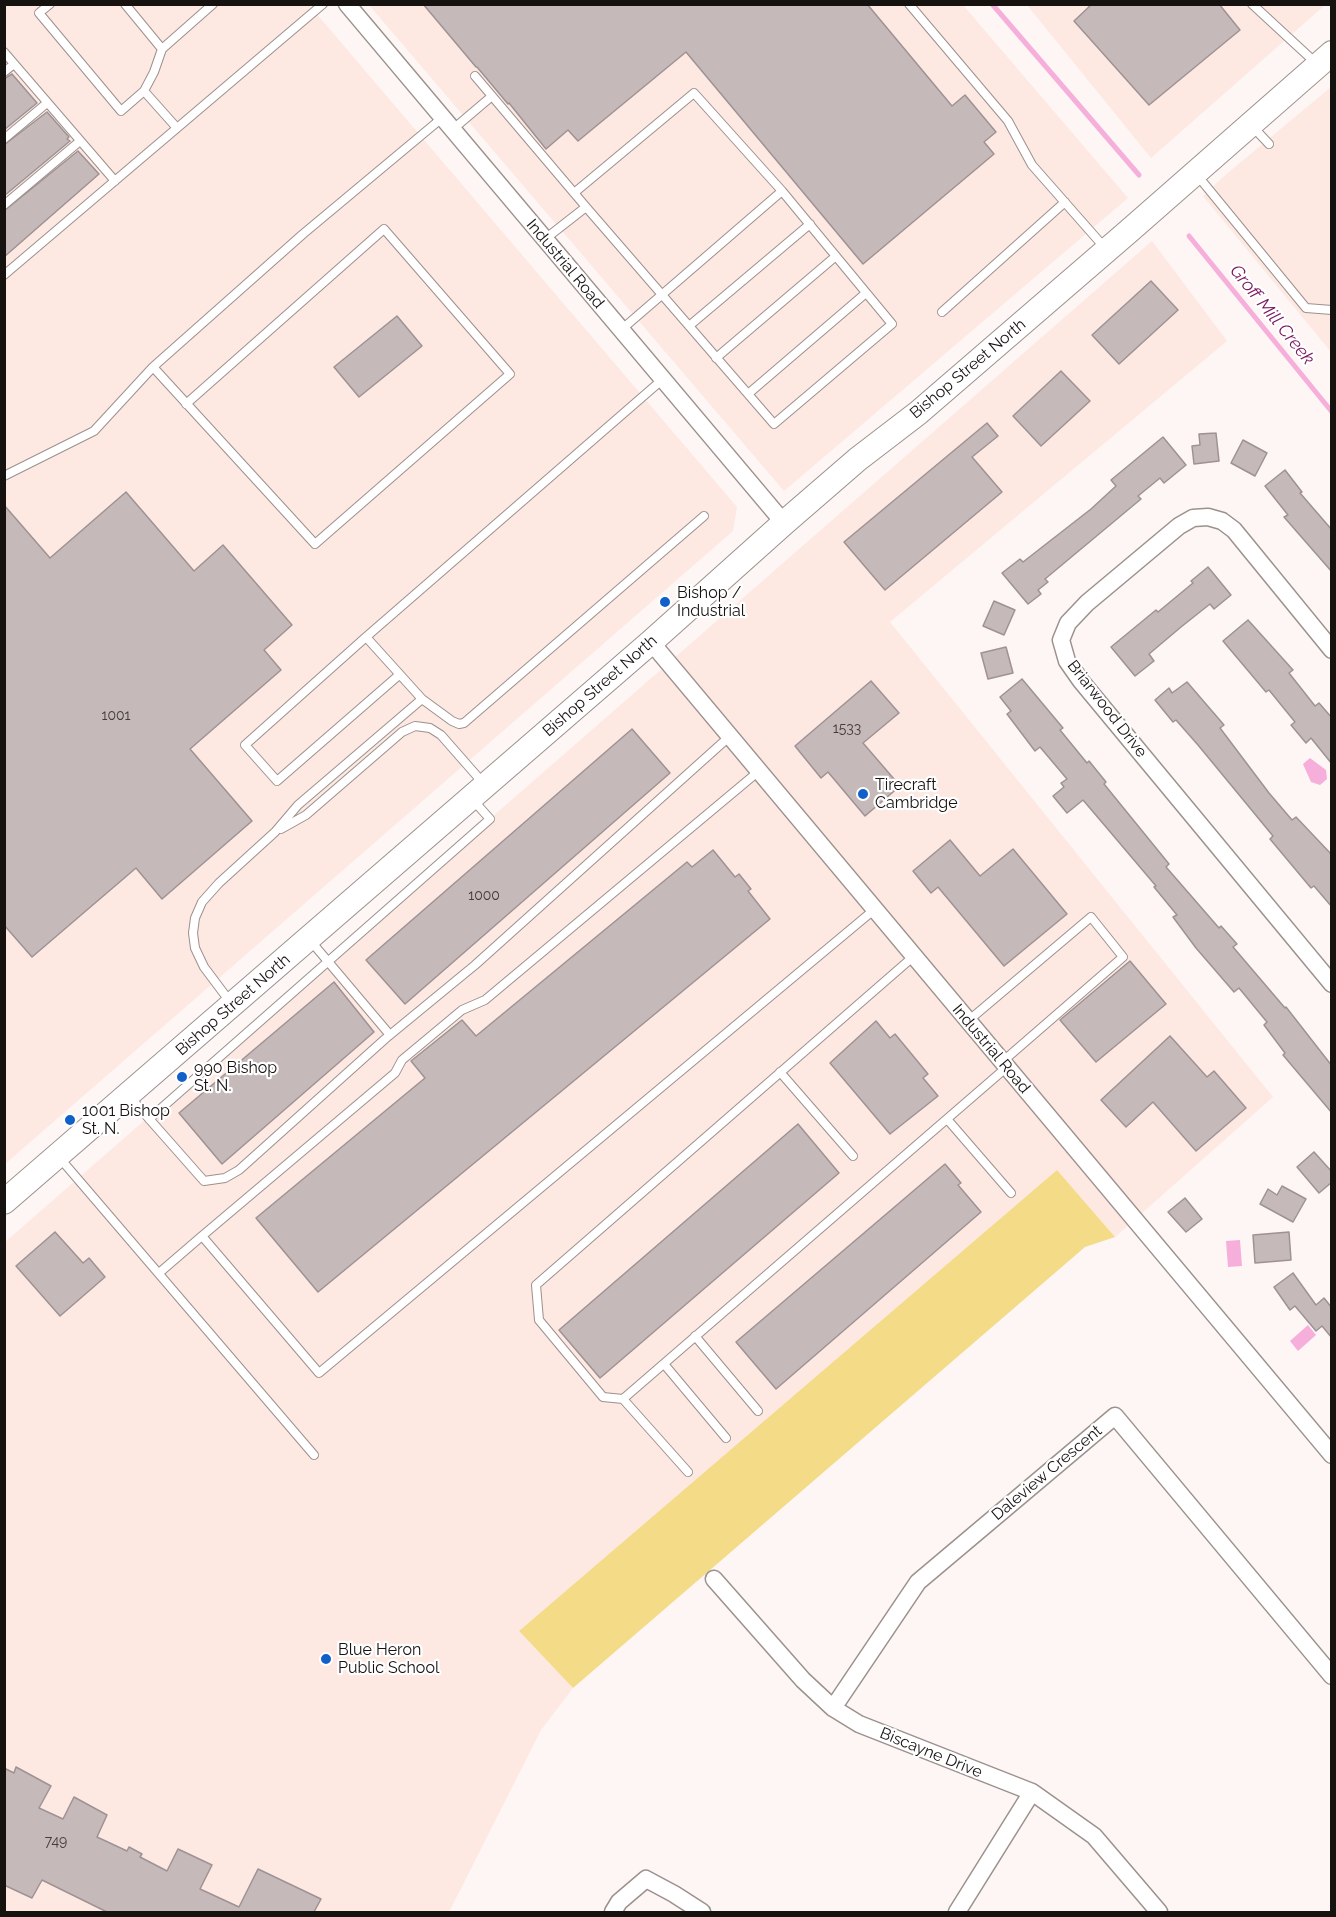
<!DOCTYPE html>
<html>
<head>
<meta charset="utf-8">
<style>
  body { margin:0 }
  #map { position:relative; width:1336px; height:1917px; overflow:hidden; background:#fdf6f4; font-family:Raleway,sans-serif }
  canvas { display:block }
  .frame { position:absolute; inset:0; border:6px solid #161210; pointer-events:none }
</style>
</head>
<body>
<div id="map">
<canvas width="1336" height="1917"></canvas>
<div class="frame"></div>
</div>
<script>
const c = document.querySelector('canvas').getContext('2d');
c.lineJoin = 'round';
function fill(path, color) { c.fillStyle = color; c.fill(path, 'evenodd'); }
const shape = rows => new Path2D(rows.map(r => 'M' + r).join(''));
function stroke(path, color, width, dash) { c.strokeStyle = color; c.lineWidth = width; c.lineCap = dash ? 'butt' : 'round'; c.setLineDash(dash || []); c.stroke(path); }
function drawText(font, color, halo, rows, align = 'center') {
  c.font = font + ' Raleway,sans-serif'; c.lineWidth = 4.5; c.setLineDash([]); c.textBaseline = 'middle'; c.strokeStyle = halo; c.fillStyle = color; for (const [text, x, y, turn = 0] of rows) {
    c.save(); c.translate(x, y); c.rotate((+turn || 0) * Math.PI / 180); c.textAlign = isNaN(turn) ? turn : align; if (halo) c.strokeText(text, 0, 0); c.fillText(text, 0, 0); c.restore();
  }
}
fill(shape([
  [5,5,309,5,737,507,733,531,5,1164],
  [369,5,963,5,1128,198,784,491],
  [1027,5,1325,5,1151,158],
  [1331,87,1331,352,1203,196,1223,177],
  [1152,241,1227,341,890,622,1273,1097,1115,1237,1057,1170,519,1631,573,1688,541,1730,449,1912,5,1912,4,1243]
]), '#fde8e2');
fill(shape([
  [1057,1170,1115,1237,1085,1247,573,1688,519,1631]
]), '#f3db87');
fill(shape([
  [1310,758,1326,770,1327,779,1320,785,1311,782,1303,764],
  [1240,1240,1242,1266,1228,1267,1226,1241],
  [1308,1325,1316,1335,1298,1351,1290,1341]
]), '#f5afda');
stroke(shape([
  [992,4,1139,175],
  [1189,236,1332,412]
]), '#f5afda', 5);
const building = shape([
  [423,4,867,4,952,106,965,95,996,132,984,142,994,154,863,264,686,52,578,141,568,130,546,149,509,103,508,104,477,67,476,67,423,4],
  [1092,4,1219,4,1240,30,1149,105,1074,21,1092,4],
  [12,74,37,103,4,130,4,79,12,74],
  [47,112,69,137,67,139,70,141,4,196,4,145,47,112],
  [78,151,99,174,4,257,4,211,78,151],
  [1151,281,1178,310,1119,364,1092,335,1151,281],
  [397,316,422,346,359,397,334,367,397,316],
  [1061,371,1090,401,1041,446,1013,416,1061,371],
  [987,423,998,436,972,457,1002,492,885,590,844,542,987,423],
  [1216,433,1219,461,1194,464,1192,446,1200,445,1199,434,1216,433],
  [1163,437,1186,465,1164,483,1160,478,1138,496,1141,499,1045,579,1048,582,1038,590,1041,594,1028,604,1002,573,1020,559,1023,562,1091,509,1116,486,1111,480,1163,437],
  [1243,440,1267,453,1255,476,1231,463,1243,440],
  [1285,470,1302,492,1300,493,1332,530,1332,572,1284,517,1288,515,1265,486,1285,470],
  [126,492,194,571,223,545,292,625,264,650,281,670,190,749,252,821,162,899,136,868,32,957,4,925,4,505,50,558,126,492],
  [1208,567,1231,595,1214,609,1210,604,1181,627,1149,654,1154,661,1135,676,1111,647,1156,610,1158,612,1193,583,1191,581,1208,567],
  [994,601,1015,610,1004,635,983,626,994,601],
  [1248,620,1293,670,1289,673,1315,706,1319,703,1332,718,1332,764,1311,738,1306,743,1291,725,1295,722,1269,690,1266,692,1223,641,1248,620],
  [1006,647,1013,673,988,679,981,653,1006,647],
  [1022,679,1063,728,1060,730,1087,763,1089,761,1106,782,1104,784,1169,864,1166,867,1219,928,1221,926,1237,944,1233,947,1285,1008,1286,1007,1332,1066,1332,1113,1283,1055,1285,1053,1264,1025,1267,1022,1239,988,1234,992,1196,948,1173,917,1177,915,1154,887,1156,886,1106,827,1083,800,1067,813,1053,796,1064,787,1061,783,1067,779,1040,747,1035,751,1007,714,1011,711,1000,697,1022,679],
  [871,681,899,713,863,743,900,786,865,816,828,772,821,778,795,746,871,681],
  [1187,682,1224,725,1220,728,1269,793,1292,820,1296,817,1332,855,1332,907,1314,886,1311,888,1270,839,1273,836,1198,745,1176,720,1173,722,1155,700,1169,688,1172,693,1187,682],
  [632,729,670,773,405,1004,366,960,632,729],
  [950,840,980,876,1013,849,1067,914,1004,966,938,887,931,893,913,871,950,840],
  [713,850,735,877,739,874,751,889,748,891,770,919,318,1292,256,1218,425,1078,411,1061,462,1020,476,1036,687,862,692,867,713,850],
  [1130,961,1166,1004,1096,1062,1060,1020,1130,961],
  [334,982,374,1032,222,1164,179,1113,334,982],
  [876,1021,890,1038,895,1034,928,1074,923,1078,938,1096,890,1134,830,1063,876,1021],
  [1170,1036,1207,1077,1214,1071,1246,1108,1196,1151,1153,1102,1126,1127,1101,1100,1170,1036],
  [798,1124,839,1173,600,1378,559,1330,798,1124],
  [1314,1152,1332,1172,1332,1182,1319,1193,1297,1167,1314,1152],
  [945,1164,961,1183,958,1185,981,1212,776,1389,736,1342,945,1164],
  [1282,1186,1306,1199,1293,1222,1260,1204,1268,1189,1277,1195,1282,1186],
  [1185,1198,1202,1219,1186,1232,1168,1212,1185,1198],
  [55,1232,83,1263,89,1258,105,1277,60,1316,16,1266,55,1232],
  [1289,1232,1291,1260,1255,1263,1253,1235,1289,1232],
  [1293,1273,1316,1305,1324,1298,1332,1308,1332,1338,1322,1326,1316,1331,1295,1306,1290,1310,1274,1287,1293,1273],
  [16,1767,51,1786,39,1808,63,1819,74,1797,107,1815,97,1837,127,1851,129,1847,142,1854,140,1857,167,1871,178,1849,212,1865,200,1889,239,1907,258,1869,321,1899,314,1912,107,1912,42,1880,32,1898,4,1885,4,1768,14,1773,16,1767]
]);
fill(building, '#c6b9ba');
stroke(building, '#9e9294', 1.5);
const service = shape([
  [50,4,39,13,121,111,144,91],
  [125,4,162,49],
  [909,4,1008,121,1032,165,1105,248],
  [1252,4,1318,65],
  [4,52,115,181],
  [4,72,14,64],
  [475,76,586,207,545,239],
  [1253,127,1269,144],
  [177,128,144,91,154,72,162,49,213,4],
  [452,130,492,96],
  [4,139,47,103],
  [1197,175,1306,308,1332,310],
  [574,193,694,93,782,191,892,324,774,424,586,207],
  [4,205,80,141],
  [4,275,323,4],
  [942,312,1065,202],
  [689,326,810,224],
  [621,330,782,191],
  [716,358,836,256],
  [153,367,315,544,510,374,384,229,186,404],
  [748,394,866,293],
  [4,476,94,431,153,367,303,234,442,118],
  [366,637,663,379],
  [399,675,277,781,245,745,366,637,422,699,452,721,459,724,464,723,704,516],
  [759,771,485,1000,462,1010,402,1060,395,1073,202,1236,319,1373,875,909],
  [281,829,306,815,402,732,415,726,430,728,441,735,484,784],
  [309,939,390,1035],
  [231,1003,204,967,195,948,193,933,195,918,202,902,219,883,275,832,298,805,422,699],
  [968,1021,1091,917,1123,957,1002,1062],
  [780,1072,853,1156],
  [129,1096,204,1181,225,1178,239,1170,385,1039,475,965,730,736],
  [149,1119,490,819,473,800],
  [947,1119,1011,1193],
  [58,1156,314,1455],
  [159,1273,202,1236],
  [695,1336,758,1411],
  [664,1364,726,1438],
  [623,1399,603,1397,539,1320,536,1285,914,956],
  [688,1472,623,1399,1007,1067]
]);
const minor = shape([
  [347,4,784,523],
  [651,642,1332,1455],
  [1332,650,1234,530,1222,521,1208,517,1193,518,1179,526,1087,603,1068,623,1061,640,1067,661,1081,681,1332,984],
  [714,1579,803,1680,833,1708,859,1724,1032,1792,1094,1836,1159,1912],
  [833,1708,918,1582,1115,1416,1332,1676],
  [613,1912,619,1902,646,1879,674,1894,702,1912],
  [957,1912,1032,1792]
]);
const secondary = shape([
  [4,1202,651,642,784,523,858,459,918,413,1129,231,1332,53]
]);
stroke(service, '#9c918d', 10);
stroke(minor, '#9c918d', 19);
stroke(secondary, '#9c918d', 26);
stroke(service, '#fff', 8);
stroke(minor, '#fff', 16);
stroke(secondary, '#fff', 24);
for (const [x, y, r, color] of [
  [665,602,6,"#115fc9"],
  [863,794,6,"#115fc9"],
  [182,1077,6,"#115fc9"],
  [70,1120,6,"#115fc9"],
  [326,1659,6,"#115fc9"]
]) { const dot = new Path2D(); dot.arc(x, y, r, 0, 2 * Math.PI); c.fillStyle = color; c.fill(dot); stroke(dot, '#fff', 2); }
drawText('14px', '#423c3a', null, [
  ["1001",116,716],
  ["1533",847,729],
  ["1000",484,896],
  ["749",56,1842]
]);
drawText('16px', '#161210', '#fff', [
  ["Industrial Road",565,264,50],
  ["Bishop Street North",968,369,-40],
  ["Bishop Street North",600,686,-41],
  ["Briarwood Drive",1107,709,52],
  ["Bishop Street North",233,1005,-41],
  ["Industrial Road",991,1049,50],
  ["Daleview Crescent",1047,1473,-40],
  ["Biscayne Drive",931,1753,22]
]);
drawText('16px', '#161210', '#fff', [
  ["Bishop /",677,593],
  ["Industrial",677,611],
  ["Tirecraft",875,785],
  ["Cambridge",875,803],
  ["990 Bishop",194,1068],
  ["St. N.",194,1086],
  ["1001 Bishop",82,1111],
  ["St. N.",82,1129],
  ["Blue Heron",338,1650],
  ["Public School",338,1668]
], 'left');
drawText('italic 18px', '#7b165e', '#fff', [
  ["Groff Mill Creek",1272,315,51]
]);
</script>
</body>
</html>
